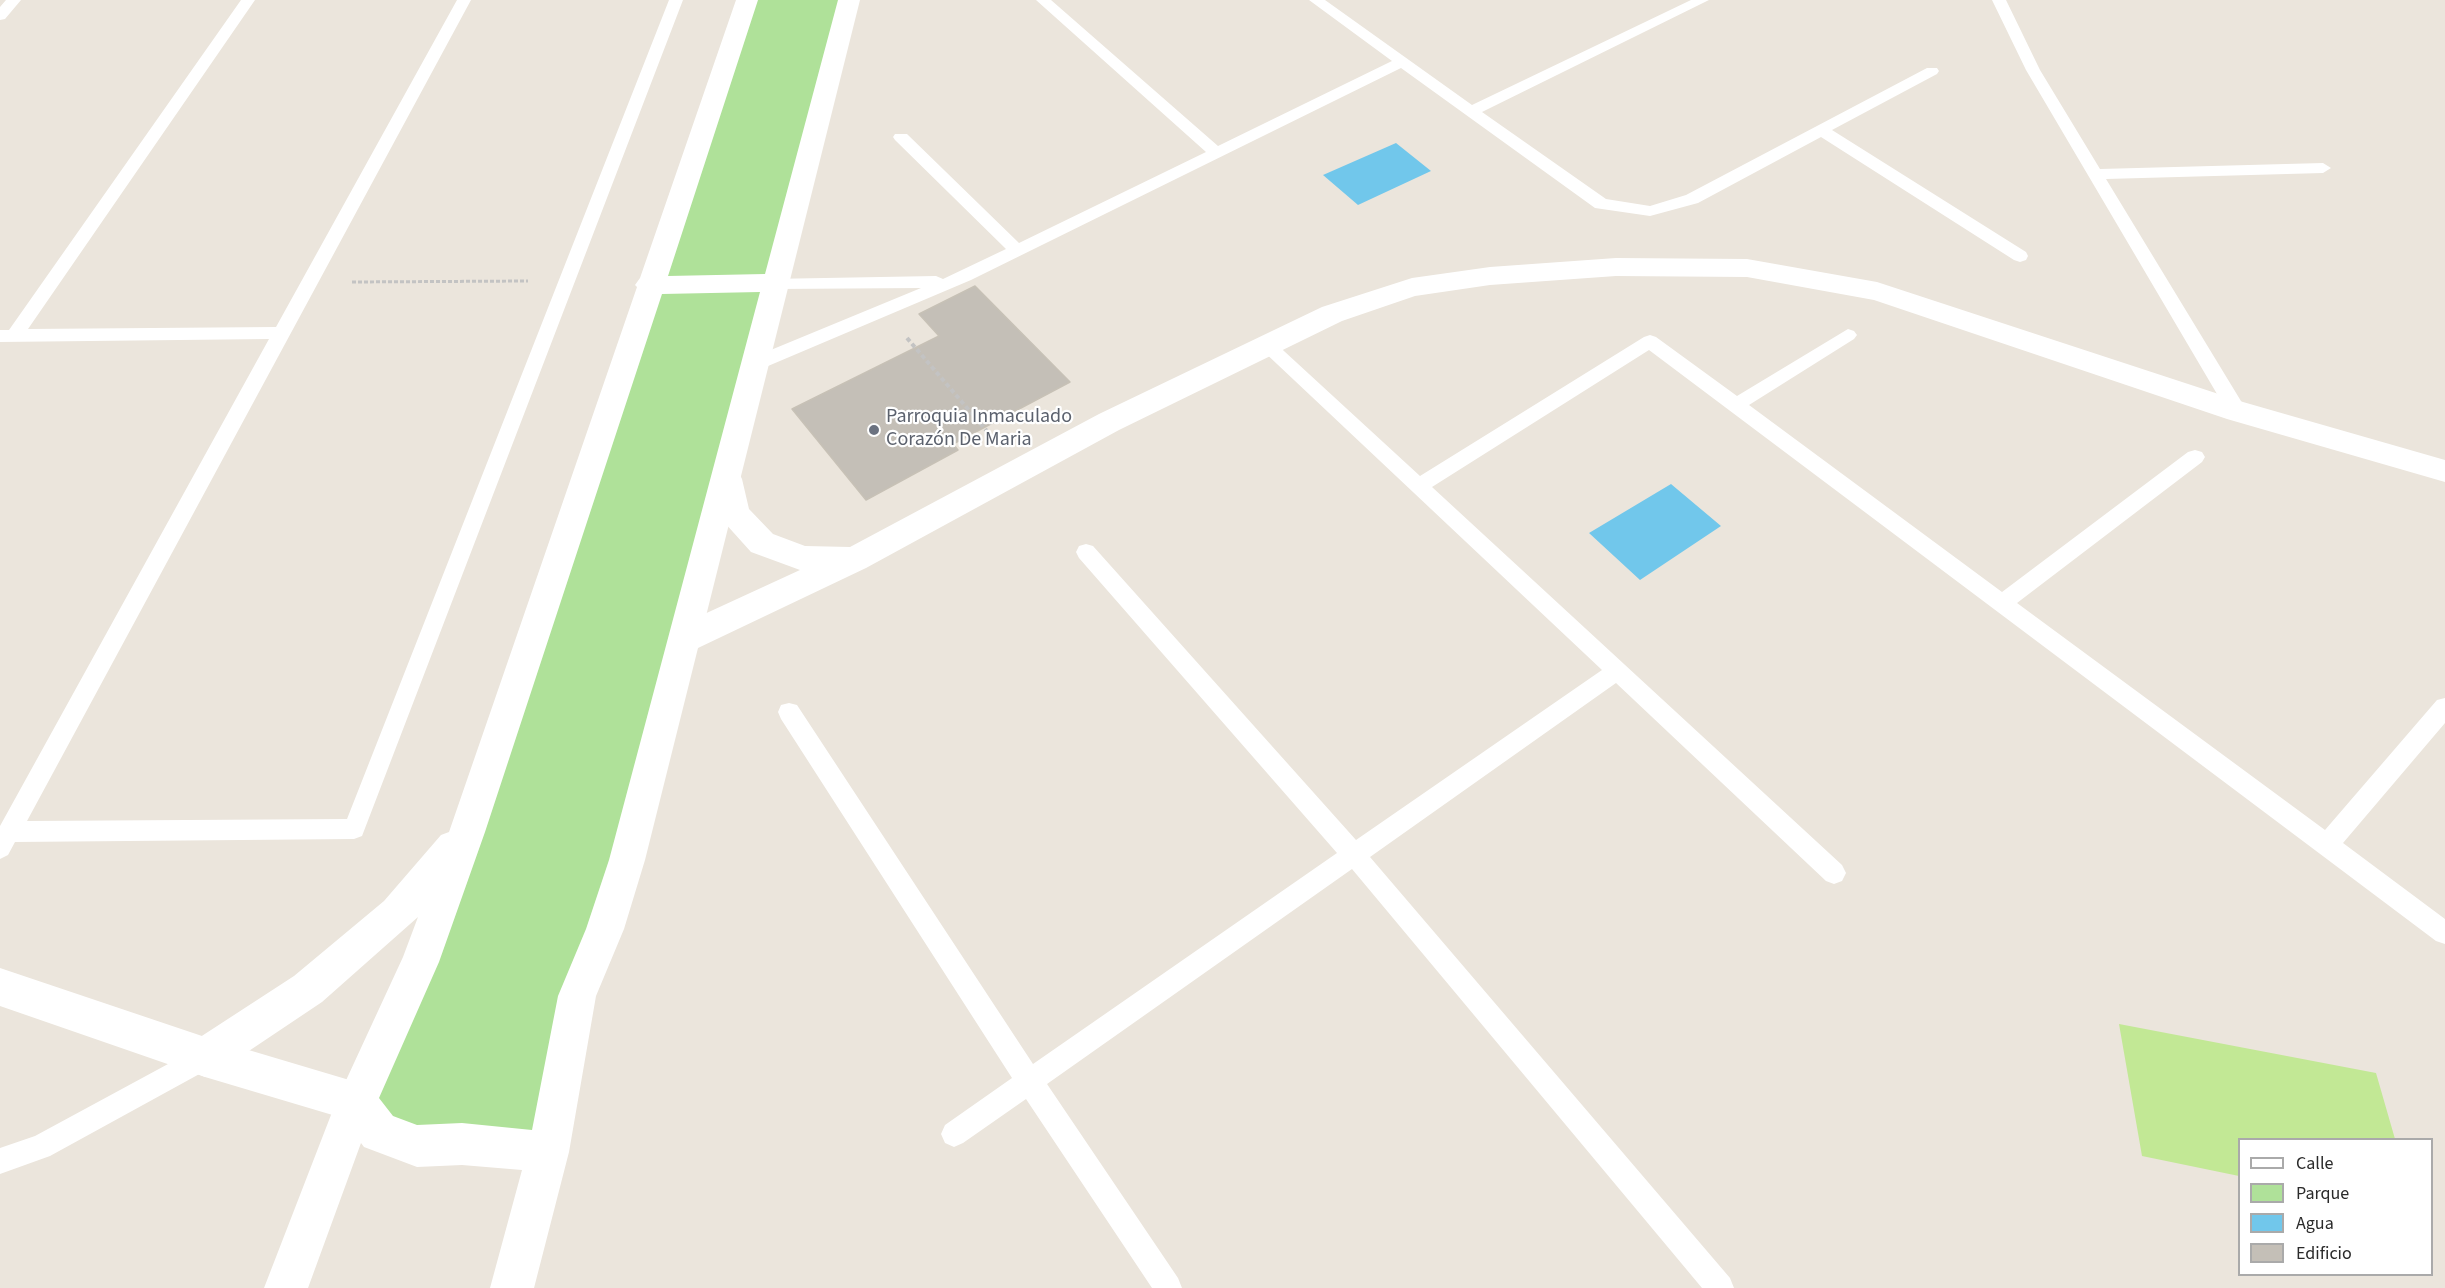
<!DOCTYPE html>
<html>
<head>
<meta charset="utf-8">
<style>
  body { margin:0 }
  #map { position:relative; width:2445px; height:1288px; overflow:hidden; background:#ebe5dc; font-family:"Source Sans 3",sans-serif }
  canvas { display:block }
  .legend { position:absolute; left:2238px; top:1138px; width:195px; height:138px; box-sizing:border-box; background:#fff; border:2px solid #aaa; margin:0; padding:8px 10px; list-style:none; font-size:18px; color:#2a2a2a }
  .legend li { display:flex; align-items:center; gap:12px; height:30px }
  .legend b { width:30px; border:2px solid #aaa }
</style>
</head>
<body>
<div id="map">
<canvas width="2445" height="1288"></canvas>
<ul class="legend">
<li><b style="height:8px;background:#fff"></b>Calle</li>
<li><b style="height:16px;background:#afe199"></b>Parque</li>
<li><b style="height:16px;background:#71c7eb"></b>Agua</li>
<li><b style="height:16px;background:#c4bfb7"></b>Edificio</li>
</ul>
</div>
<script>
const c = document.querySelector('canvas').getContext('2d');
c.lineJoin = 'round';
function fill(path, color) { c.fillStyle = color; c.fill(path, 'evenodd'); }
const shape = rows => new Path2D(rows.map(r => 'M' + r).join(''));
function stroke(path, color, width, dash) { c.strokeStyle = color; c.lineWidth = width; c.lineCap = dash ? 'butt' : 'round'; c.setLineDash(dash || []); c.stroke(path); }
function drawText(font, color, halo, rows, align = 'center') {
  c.font = font + ' "Source Sans 3",sans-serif'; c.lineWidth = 4.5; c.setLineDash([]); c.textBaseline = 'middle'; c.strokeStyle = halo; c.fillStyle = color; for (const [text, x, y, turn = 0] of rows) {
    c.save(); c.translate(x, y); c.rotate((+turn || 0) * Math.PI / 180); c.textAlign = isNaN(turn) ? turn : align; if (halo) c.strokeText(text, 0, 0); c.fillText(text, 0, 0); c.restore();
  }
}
fill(shape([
  [747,0,849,0,548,1152,462,1144,356,1102]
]), '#afe199');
fill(shape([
  [2119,1024,2376,1073,2395,1139,2240,1140,2239,1176,2142,1156]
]), '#c2e895');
fill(shape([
  [1396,143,1431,171,1358,205,1323,175],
  [1671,484,1721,526,1640,580,1589,533]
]), '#71c7eb');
const building = shape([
  [975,286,1070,382,953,444,958,450,866,500,792,409,939,336,919,314,975,286]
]);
fill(building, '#c4bfb7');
stroke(building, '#c7c1b6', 1.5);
stroke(shape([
  [352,282,528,281]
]), '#c3c3c3', 3, [4, 2]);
stroke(shape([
  [907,338,992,437]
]), '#c3c3c3', 4, [4.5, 3]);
fill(shape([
  [6,0,21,0,5,19,0,20,0,7,6,0],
  [241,0,255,0,28,329,276,327,457,0,471,0,27,821,347,819,669,0,683,0,362,836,354,839,15,842,8,855,0,859,0,826,269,339,0,342,0,330,9,330,241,0],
  [1036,0,1051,0,1218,146,1392,61,1309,0,1325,0,1472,105,1691,0,1709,0,1482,112,1606,199,1650,206,1686,195,1927,68,1937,68,1939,71,1937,74,1832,130,2026,252,2028,256,2026,260,2020,262,2014,260,1821,137,1698,203,1650,216,1595,208,1401,68,971,280,761,369,755,370,749,369,746,364,749,359,921,288,775,289,769,287,766,283,769,279,936,276,943,279,1006,249,895,140,893,137,895,134,907,134,1019,243,1206,152,1036,0],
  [1992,0,2006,0,2040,70,2100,169,2323,163,2331,168,2323,173,2106,179,2244,406,2246,411,2244,416,2237,418,2230,416,2026,70,1992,0],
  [1848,329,1854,331,1857,335,1854,339,1749,405,2002,592,2188,452,2195,450,2202,452,2205,457,2202,462,2017,603,2325,830,2437,700,2445,698,2445,723,2343,843,2445,919,2445,944,2436,941,1649,350,1432,487,1842,865,1846,873,1842,881,1834,884,1826,881,1616,683,1370,857,1730,1278,1734,1288,1702,1288,1352,869,1047,1084,1178,1278,1182,1288,1152,1288,1026,1099,963,1143,954,1147,945,1143,941,1134,945,1125,1012,1078,781,719,778,712,781,705,789,703,797,705,1033,1064,1337,853,1079,558,1076,552,1079,546,1086,544,1093,546,1356,840,1602,670,1260,348,1257,344,1260,340,1266,338,1272,340,1420,476,1644,337,1650,335,1656,337,1737,396,1848,329],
  [205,1044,214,1048,218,1057,214,1066,50,1156,0,1174,0,1148,35,1136,205,1044]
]), '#fff');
fill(shape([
  [1616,258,1747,259,1877,282,2243,402,2445,460,2445,482,2227,419,1874,300,1747,277,1616,276,1490,285,1415,296,1342,321,1119,430,866,568,698,648,686,652,674,648,670,638,674,628,800,570,751,552,724,522,720,514,712,479,716,471,727,468,738,471,742,479,749,509,773,534,805,546,850,547,1099,414,1322,307,1412,278,1490,267,1616,258],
  [0,968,205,1037,356,1082,370,1088,376,1102,370,1116,356,1122,205,1077,0,1006,0,968]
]), '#fff');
fill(shape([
  [736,0,758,0,668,276,765,274,838,0,860,0,645,860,624,929,596,996,569,1152,534,1288,490,1288,522,1170,462,1165,417,1167,364,1147,361,1143,308,1288,264,1288,336,1102,403,957,418,917,322,1002,219,1071,205,1077,191,1071,185,1057,191,1043,294,976,384,901,441,835,449,832,637,287,635,285,640,278,736,0],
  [760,292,609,860,586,929,558,996,532,1130,462,1123,417,1125,393,1116,379,1098,439,962,485,832,662,294,760,292]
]), '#fff');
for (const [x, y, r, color] of [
  [874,430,6,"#6b7280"]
]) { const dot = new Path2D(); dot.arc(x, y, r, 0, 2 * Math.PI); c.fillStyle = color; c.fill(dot); stroke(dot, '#fff', 2); }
drawText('20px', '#5b616d', '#fff', [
  ["Parroquia Inmaculado",886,418],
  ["Corazón De Maria",886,441]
], 'left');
</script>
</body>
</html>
